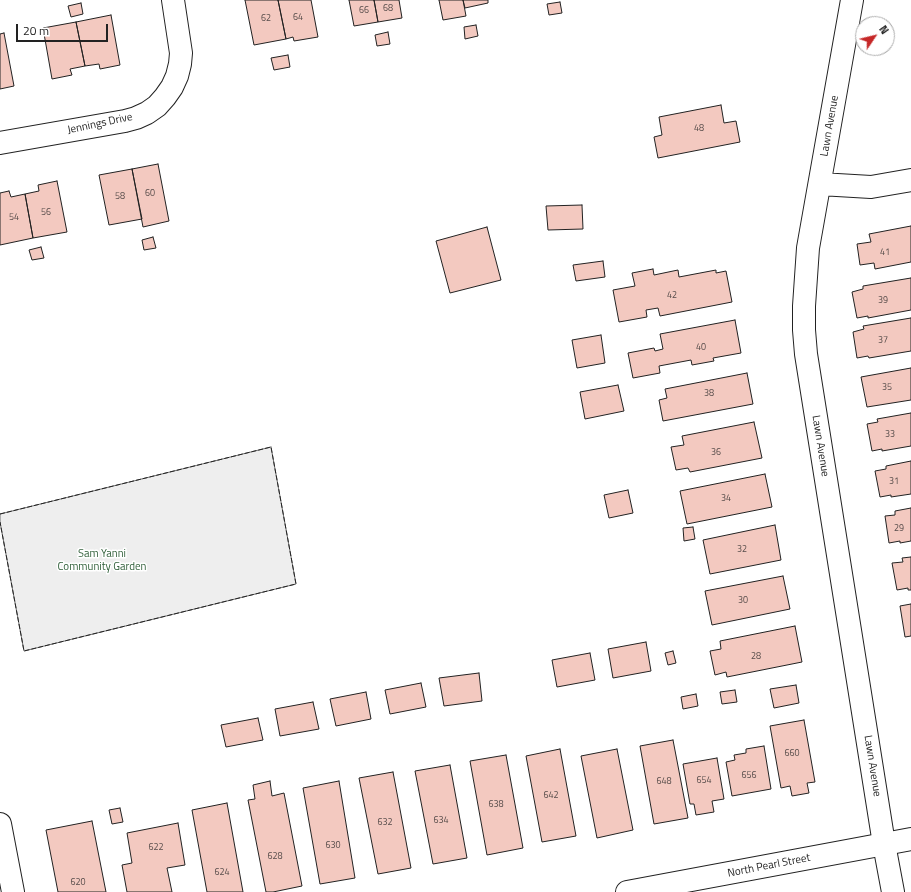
<!DOCTYPE html>
<html>
<head>
<meta charset="utf-8">
<style>
  body { margin:0 }
  #map { position:relative; width:911px; height:892px; overflow:hidden; background:#fff; font-family:"Titillium Web",sans-serif }
  canvas { display:block }
  .north { position:absolute; left:855px; top:16px; width:40px; height:40px; box-sizing:border-box; background:#fff; border:1px solid #a7a7a7; border-radius:50%; rotate:55deg; font-size:11px; font-weight:700; line-height:16px; text-align:center; color:#222 }
  .north::after { content:''; display:block; margin:auto; width:14px; height:18px; background:#c62828; clip-path:polygon(50% 0,100% 100%,50% 72%,0 100%) }
  .scale { position:absolute; left:16px; top:24px; width:92px; height:18px; box-sizing:border-box; border:2px solid #222; border-top:0; padding-left:5px; font-size:12px; line-height:14px; white-space:nowrap; color:#222; -webkit-text-stroke:3px #fff; paint-order:stroke }
</style>
</head>
<body>
<div id="map">
<canvas width="911" height="892"></canvas>
<div class="north">N</div>
<div class="scale">20 m</div>
</div>
<script>
const c = document.querySelector('canvas').getContext('2d');
c.lineJoin = 'round';
function fill(path, color) { c.fillStyle = color; c.fill(path, 'evenodd'); }
const shape = rows => new Path2D(rows.map(r => 'M' + r).join(''));
function stroke(path, color, width, dash) { c.strokeStyle = color; c.lineWidth = width; c.lineCap = dash ? 'butt' : 'round'; c.setLineDash(dash || []); c.stroke(path); }
function drawText(font, color, halo, rows, align = 'center') {
  c.font = font + ' "Titillium Web",sans-serif'; c.lineWidth = 3; c.setLineDash([]); c.textBaseline = 'middle'; c.strokeStyle = halo; c.fillStyle = color; for (const [text, x, y, turn = 0] of rows) {
    c.save(); c.translate(x, y); c.rotate((+turn || 0) * Math.PI / 180); c.textAlign = isNaN(turn) ? turn : align; if (halo) c.strokeText(text, 0, 0); c.fillText(text, 0, 0); c.restore();
  }
}
const green = shape([
  [271,447,296,584,24,651,0,522,0,514,271,447]
]);
fill(green, '#eee');
stroke(green, '#6f6f6f', 1);
const building = shape([
  [245,0,278,0,286,39,254,45,245,0],
  [278,0,311,0,318,37,294,41,293,37,286,39,278,0],
  [349,0,374,0,378,22,354,26,349,0],
  [374,0,399,0,402,18,378,22,374,0],
  [439,0,463,0,466,16,443,20,439,0],
  [463,0,488,0,488,3,465,8,463,0],
  [560,2,562,13,549,15,547,4,560,2],
  [81,3,83,14,71,17,68,6,81,3],
  [111,15,120,65,100,69,99,64,85,66,76,22,111,15],
  [76,22,85,66,70,69,72,75,52,79,43,28,76,22],
  [476,25,478,36,465,39,464,27,476,25],
  [388,32,390,44,377,46,375,35,388,32],
  [4,33,14,86,0,89,0,34,4,33],
  [288,55,290,67,274,70,271,58,288,55],
  [721,105,724,123,736,121,740,142,658,158,654,137,662,135,659,117,721,105],
  [158,164,169,221,143,227,132,169,158,164],
  [132,169,142,219,109,225,99,175,132,169],
  [57,181,67,232,33,238,25,194,39,191,38,185,57,181],
  [9,191,11,197,25,194,33,238,0,245,0,193,9,191],
  [582,205,583,229,548,230,546,206,582,205],
  [911,226,911,262,875,269,874,263,860,265,857,244,871,242,869,234,911,226],
  [487,227,501,280,450,293,436,241,487,227],
  [153,237,156,248,144,250,142,240,153,237],
  [41,247,44,258,32,260,29,250,41,247],
  [603,261,605,277,576,281,573,265,603,261],
  [653,269,654,275,678,270,679,277,716,270,716,273,726,271,732,302,660,316,658,308,646,310,647,317,619,322,613,290,635,286,632,273,653,269],
  [911,278,911,310,868,318,868,316,857,318,852,292,863,289,863,286,911,278],
  [911,318,911,351,869,358,868,356,857,358,853,332,864,329,863,326,911,318],
  [735,320,741,353,713,358,714,361,692,365,691,360,659,366,660,373,633,378,628,353,654,348,655,351,663,349,660,334,735,320],
  [601,335,605,363,577,368,572,340,601,335],
  [911,368,911,400,867,407,861,377,911,368],
  [747,373,753,404,663,421,659,400,667,398,665,389,747,373],
  [618,385,624,411,585,419,580,392,618,385],
  [911,413,911,446,882,451,882,449,872,451,867,424,878,422,877,419,911,413],
  [754,422,762,458,690,472,688,468,676,470,671,447,684,445,682,436,754,422],
  [911,461,911,494,891,497,891,495,880,497,875,471,886,469,886,466,911,461],
  [765,474,772,507,687,524,680,491,765,474],
  [628,490,633,513,609,518,604,495,628,490],
  [911,508,911,541,900,543,900,541,889,543,885,516,895,515,895,511,911,508],
  [775,525,781,560,710,574,703,540,775,525],
  [693,527,695,539,684,541,683,528,693,527],
  [911,557,911,590,908,590,908,588,897,590,892,563,903,562,902,558,911,557],
  [783,576,790,609,712,625,705,591,783,576],
  [911,604,911,636,905,637,900,606,911,604],
  [795,626,802,662,727,677,726,672,715,675,710,651,721,649,720,641,795,626],
  [646,642,651,671,613,678,608,649,646,642],
  [673,651,676,663,668,665,665,653,673,651],
  [590,653,595,680,557,687,552,660,590,653],
  [479,673,482,701,444,706,439,678,479,673],
  [421,683,426,707,390,714,385,690,421,683],
  [796,685,799,703,774,708,770,689,796,685],
  [735,690,737,702,722,704,720,692,735,690],
  [366,692,371,719,336,726,330,699,366,692],
  [696,694,698,706,683,709,681,697,696,694],
  [313,702,319,729,280,736,275,709,313,702],
  [258,718,263,740,226,747,221,725,258,718],
  [804,720,815,782,807,783,809,793,792,796,790,786,781,788,770,726,804,720],
  [673,740,688,818,654,824,640,746,673,740],
  [764,746,771,789,732,796,726,762,735,760,734,755,746,753,746,749,764,746],
  [560,749,576,836,542,842,526,756,560,749],
  [617,749,633,830,597,838,581,756,617,749],
  [506,755,523,848,487,855,470,761,506,755],
  [717,758,724,799,712,801,714,812,696,815,694,804,690,804,683,764,717,758],
  [450,765,467,858,433,864,415,771,450,765],
  [393,772,411,868,378,874,359,778,393,772],
  [270,781,272,796,284,793,302,886,273,892,266,892,248,800,255,799,253,785,270,781],
  [339,781,355,878,320,884,303,788,339,781],
  [227,803,243,892,207,892,192,810,227,803],
  [120,808,123,822,112,824,109,810,120,808],
  [92,821,106,892,58,892,46,830,92,821],
  [178,823,185,865,167,868,172,892,127,892,122,865,132,863,127,833,178,823]
]);
fill(building, '#f3c9c0');
stroke(building, '#222', 1);
const street = shape([
  [852,0,808,248,804,306,804,330,806,354,884,844,893,892],
  [0,143,125,121,136,118,147,113,157,106,165,97,172,87,177,76,180,64,181,53,173,0],
  [820,184,871,187,911,180],
  [0,824,13,892]
]);
const primary = shape([
  [627,892,911,839]
]);
stroke(street, '#222', 24);
stroke(primary, '#222', 24);
stroke(street, '#fff', 22);
stroke(primary, '#fff', 22);
stroke(shape([
  [0,514,271,447,296,584,24,651,0,522]
]), '#222', 1, [5, 2]);
drawText('9px', '#564c4a', null, [
  ["68",388,9],
  ["66",364,11],
  ["64",298,18],
  ["62",266,19],
  ["48",699,129],
  ["60",150,194],
  ["58",120,197],
  ["56",46,213],
  ["54",14,218],
  ["41",885,253],
  ["42",672,296],
  ["39",883,301],
  ["37",883,341],
  ["40",701,348],
  ["35",887,388],
  ["38",709,394],
  ["33",890,435],
  ["36",716,453],
  ["31",894,482],
  ["34",726,499],
  ["29",899,529],
  ["32",742,550],
  ["30",743,601],
  ["28",756,657],
  ["660",792,754],
  ["656",749,776],
  ["654",704,781],
  ["648",664,782],
  ["642",551,796],
  ["638",496,805],
  ["634",441,821],
  ["632",385,823],
  ["630",333,846],
  ["622",156,848],
  ["628",275,857],
  ["624",222,873],
  ["620",78,883]
]);
drawText('11px', '#222', '#fff', [
  ["Jennings Drive",100,124,-12],
  ["Lawn Avenue",830,126,-80],
  ["Lawn Avenue",820,446,81],
  ["Lawn Avenue",872,766,81],
  ["North Pearl Street",769,866,-11]
]);
drawText('11px', '#2f5e38', '#fff', [
  ["Sam Yanni",102,554],
  ["Community Garden",102,567]
]);
</script>
</body>
</html>
